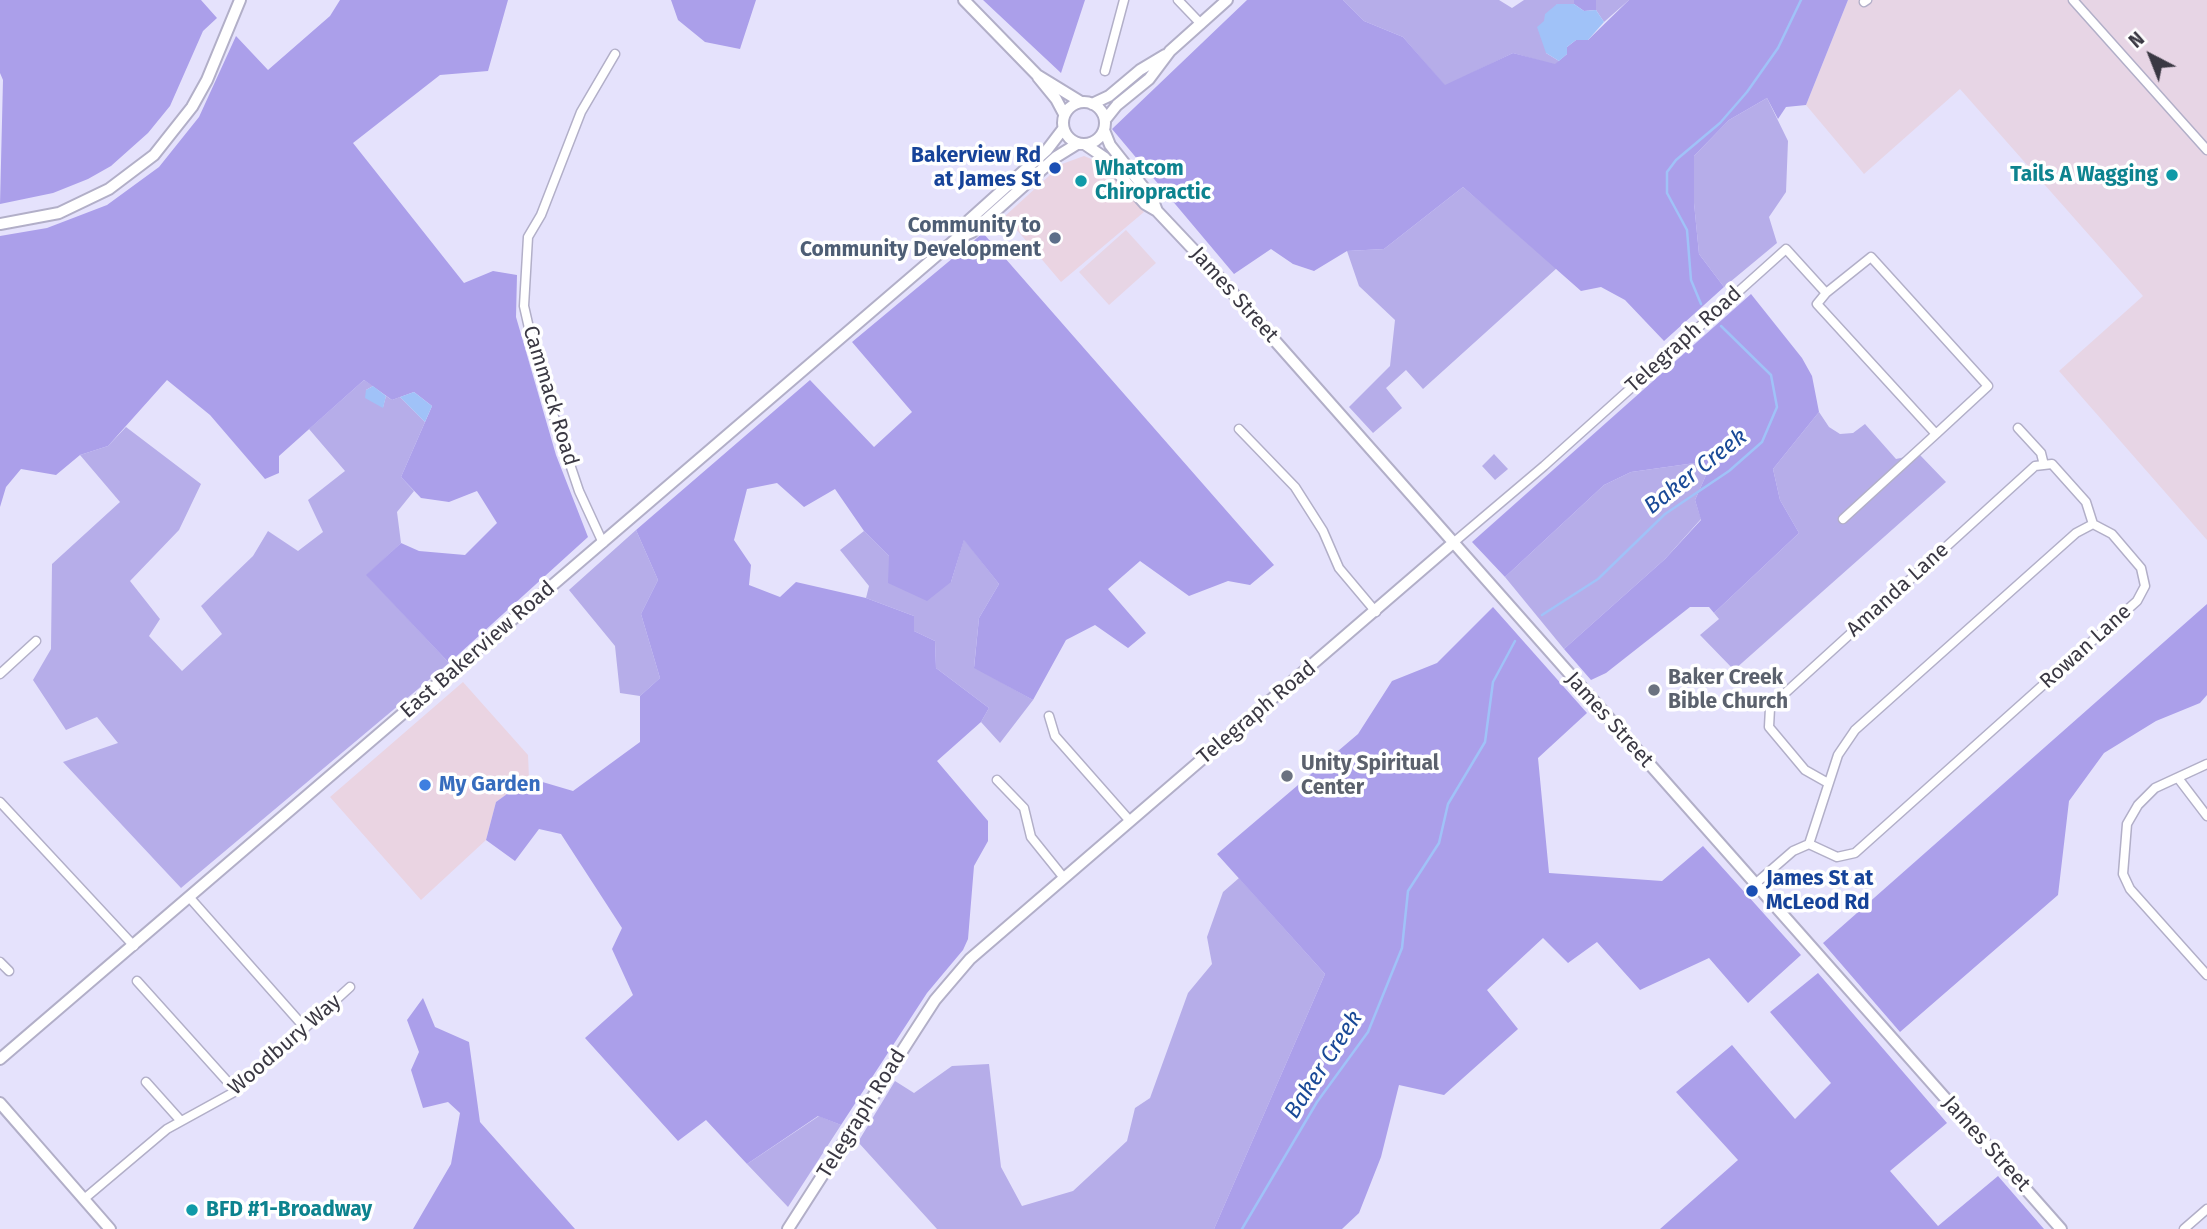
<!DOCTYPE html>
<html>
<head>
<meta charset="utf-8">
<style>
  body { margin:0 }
  #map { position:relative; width:2207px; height:1229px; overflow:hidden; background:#e5e2fc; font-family:"Fira Sans",sans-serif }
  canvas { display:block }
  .north { position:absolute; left:2116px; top:21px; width:70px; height:70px; -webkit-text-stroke:5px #fff; paint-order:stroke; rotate:318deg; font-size:19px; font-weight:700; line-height:28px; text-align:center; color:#3a3843 }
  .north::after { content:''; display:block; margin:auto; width:24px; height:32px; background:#3a3843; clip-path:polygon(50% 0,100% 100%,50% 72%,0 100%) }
</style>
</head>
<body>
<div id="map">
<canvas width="2207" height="1229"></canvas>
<div class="north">N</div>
</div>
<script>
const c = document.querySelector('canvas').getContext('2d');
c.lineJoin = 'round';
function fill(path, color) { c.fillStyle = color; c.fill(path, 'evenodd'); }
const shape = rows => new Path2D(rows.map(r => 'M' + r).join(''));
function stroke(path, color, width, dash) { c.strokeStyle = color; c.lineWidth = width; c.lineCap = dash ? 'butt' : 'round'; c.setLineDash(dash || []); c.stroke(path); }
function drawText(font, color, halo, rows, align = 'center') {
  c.font = font + ' "Fira Sans",sans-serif'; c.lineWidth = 7; c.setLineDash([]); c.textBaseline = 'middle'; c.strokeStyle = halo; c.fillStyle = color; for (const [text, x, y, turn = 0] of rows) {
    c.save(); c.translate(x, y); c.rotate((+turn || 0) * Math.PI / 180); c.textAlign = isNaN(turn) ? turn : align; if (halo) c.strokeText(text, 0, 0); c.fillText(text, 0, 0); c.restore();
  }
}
fill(shape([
  [1084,156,1099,162,1144,212,1061,282,1005,216,1062,164],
  [463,682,528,755,529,778,496,802,486,840,421,900,330,797]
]), '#ead4e2');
fill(shape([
  [1848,0,2207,0,2207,540,2059,371,2143,296,1960,89,1864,174,1806,105],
  [1126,230,1156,263,1109,305,1079,272]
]), '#e7d5e5');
fill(shape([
  [1343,0,1499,0,1512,8,1524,0,1574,0,1574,4,1557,4,1546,53,1559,61,1555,65,1513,53,1445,86,1403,37,1364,21],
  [1596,0,1629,0,1604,22,1596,10],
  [1767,98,1788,141,1786,192,1769,217,1777,243,1724,287,1699,254,1694,203,1694,156,1729,120],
  [1463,187,1557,268,1423,389,1406,370,1386,388,1402,408,1373,433,1349,407,1390,366,1395,320,1359,286,1347,251,1384,249],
  [364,380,373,386,366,390,383,407,386,396,392,400,400,397,425,422,401,477,414,491,397,512,401,543,367,575,449,663,181,888,63,762,118,743,97,717,66,730,33,680,51,649,52,564,120,502,80,455,108,446,126,427,201,484,179,530,130,581,160,619,149,636,182,671,222,634,201,606,253,556,268,531,298,551,323,532,308,500,345,471,309,429],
  [1819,412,1829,427,1840,434,1853,433,1865,424,1896,459,1919,454,1946,482,1734,670,1700,635,1719,619,1714,613,1799,533,1780,500,1773,469],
  [1494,454,1508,469,1495,480,1482,466],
  [1695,463,1707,473,1695,500,1701,519,1665,559,1564,649,1505,577,1604,485,1631,472],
  [636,530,658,580,641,614,660,678,640,696,620,693,615,646,569,590],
  [864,531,889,556,951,582,964,539,999,584,979,618,974,667,1033,700,1000,743,981,722,989,708,936,668,935,641,914,631,914,616,866,598,869,586,840,550],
  [1239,878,1325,974,1214,1229,937,1229,858,1142,895,1081,914,1093,952,1066,989,1064,1001,1167,1022,1206,1073,1191,1127,1141,1135,1108,1150,1098,1188,993,1212,964,1207,937,1223,892],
  [819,1116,841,1125,788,1207,747,1164]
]), '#b6ade9');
fill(shape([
  [0,0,201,0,217,18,203,31,170,106,148,133,111,166,88,179,53,193,0,204,3,80,0,73],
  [340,0,508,0,488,71,440,75,353,143,464,283,493,271,517,275,516,317,556,455,588,537,449,663,366,575,401,543,419,551,465,555,497,523,477,491,449,502,421,498,401,477,432,406,414,392,392,400,364,380,279,456,279,473,265,479,210,415,167,380,108,446,80,455,56,475,21,469,6,487,0,507,0,236,47,228,107,205,159,167,199,117,236,36,268,70,330,16],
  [671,0,756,0,740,49,705,42,678,20],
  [983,0,1085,0,1061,73],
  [1247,0,1343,0,1364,21,1403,37,1445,85,1513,53,1555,64,1567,54,1567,47,1576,40,1588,40,1629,0,1848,0,1806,105,1786,107,1778,119,1767,98,1729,120,1694,156,1694,203,1699,254,1724,287,1664,341,1625,300,1601,287,1581,291,1463,187,1384,249,1347,251,1314,271,1293,264,1271,249,1234,274,1112,129],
  [1574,0,1596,0,1596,10,1584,11,1574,4],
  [983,233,1274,565,1250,585,1228,581,1189,596,1140,561,1108,589,1146,633,1128,648,1095,625,1066,640,1033,700,974,668,979,618,999,584,964,540,951,582,927,601,888,583,889,556,864,531,835,489,804,507,777,483,747,489,734,540,751,565,749,585,780,597,796,582,866,598,914,616,914,631,935,641,936,668,989,708,981,722,937,761,988,821,988,841,974,866,968,939,963,950,927,993,841,1125,818,1116,747,1164,706,1120,678,1141,585,1038,633,995,612,949,622,928,561,834,539,829,515,861,486,840,496,802,529,778,573,791,640,742,640,696,660,678,641,614,658,580,636,530,810,380,874,447,912,412,852,342],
  [1751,294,1802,358,1812,376,1819,412,1773,469,1780,500,1799,533,1714,613,1709,607,1690,607,1606,673,1591,680,1564,649,1665,559,1701,520,1695,500,1707,473,1695,463,1631,472,1604,485,1505,577,1472,542],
  [2207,604,2207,695,2200,703,2156,721,2104,753,2069,801,2058,895,1900,1032,1823,943],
  [1493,607,1587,713,1538,758,1549,873,1662,881,1703,846,1801,955,1748,1003,1709,958,1640,990,1597,942,1568,963,1543,938,1487,990,1518,1029,1444,1095,1399,1085,1381,1157,1359,1213,1342,1229,1214,1229,1325,974,1217,854,1358,734,1392,681,1437,663],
  [1818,973,1947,1123,1890,1171,1938,1226,1998,1176,2044,1229,1660,1229,1738,1160,1676,1092,1732,1045,1795,1119,1831,1083,1770,1012],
  [423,998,435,1027,469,1042,480,1122,575,1229,413,1229,451,1164,460,1113,448,1102,423,1108,411,1070,419,1052,407,1020]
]), '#ab9fea');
fill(shape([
  [1557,4,1574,4,1584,11,1596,10,1604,22,1588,40,1576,40,1567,47,1567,54,1559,61,1546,53,1537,27,1544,21,1545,14],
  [373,386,386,396,383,408,365,398,366,390],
  [414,392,432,406,425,422,400,397]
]), '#a0c2f8');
stroke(shape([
  [1701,304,1691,280,1687,230,1667,193,1667,172,1676,160,1720,123,1747,92,1778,48,1801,0],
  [1542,615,1598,579,1665,514,1729,471,1762,442,1777,407,1771,375,1721,326],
  [1242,1229,1317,1102,1368,1032,1402,948,1408,891,1439,843,1448,804,1485,742,1493,682,1515,641]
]), '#a0c2f8', 2.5);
const street = shape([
  [1178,0,1201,24],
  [2073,0,2207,150],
  [1864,2,1867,0],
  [1105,71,1124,0],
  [2018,428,2041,453,2044,465],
  [1239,429,1295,487,1323,531,1339,568,1376,612],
  [1843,519,1936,434],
  [603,543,579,491,539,372,524,306,528,237,541,215,581,112,615,54],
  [1453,543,1544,466,1786,249,1826,293,1817,304,1936,434,1988,386,1871,257,1826,293],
  [0,674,36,641],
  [1049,716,1055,736,1130,821],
  [2207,764,2155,788,2138,805,2127,824,2123,874,2130,889,2207,975],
  [2178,778,2207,816],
  [997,780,1024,808,1031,837,1064,878],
  [1828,783,1805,770,1769,727,1770,708,1783,695,2035,466,2052,464,2086,502,2093,524],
  [0,802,134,946],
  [1809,844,1838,755,1855,730,2076,533,2093,524],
  [1755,884,1793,851,1809,844,1837,857,1855,853,2137,601,2145,586,2141,568,2112,534,2093,524],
  [190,898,305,1028],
  [0,962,9,971],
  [137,981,236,1091],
  [146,1082,180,1120],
  [84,1199,167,1129,236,1091,350,987],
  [2184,1229,2207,1209]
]);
const secondary = shape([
  [964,0,1037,75,1081,102],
  [1038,77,1056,99,1064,114],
  '1063 123a21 21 0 1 1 42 0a21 21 0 1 1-42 0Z',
  [1092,104,1109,96,1140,70,1165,55],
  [1105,120,1117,105,1149,79,1170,51,1227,0],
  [1104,130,1110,145,1152,198,1157,211],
  [1086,145,1105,158,1145,204,1157,211,1207,264,2061,1229],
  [0,224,59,213,109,189,154,155,192,107,207,80,240,0],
  [956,239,972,232,1056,157,1077,144],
  [0,1059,956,239,967,222,1047,150,1063,129],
  [0,1103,110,1229],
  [788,1229,913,1034,935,1000,970,959,1453,543]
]);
stroke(street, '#b2afc8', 11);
stroke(secondary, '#b2afc8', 14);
stroke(street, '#fff', 8);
stroke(secondary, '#fff', 10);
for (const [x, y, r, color] of [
  [1055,168,7,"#1a4fb4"],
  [2172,175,7,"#0f9aa8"],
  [1081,181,7,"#0f9aa8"],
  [1055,238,7,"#5c6f8a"],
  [1654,690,7,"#6b7280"],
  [1287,776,7,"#6b7280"],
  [425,785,7,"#3f7fe0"],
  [1752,891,7,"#1a4fb4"],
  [192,1210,7,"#0f9aa8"]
]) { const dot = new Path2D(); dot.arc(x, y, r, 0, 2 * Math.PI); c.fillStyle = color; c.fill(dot); stroke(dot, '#fff', 2.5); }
drawText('bold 21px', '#164399', '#fff', [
  ["Bakerview Rd",1041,156],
  ["at James St",1041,180],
  ["James St at",1766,879,"left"],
  ["McLeod Rd",1766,903,"left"]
], 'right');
drawText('bold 21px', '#0d838f', '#fff', [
  ["Whatcom",1095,169],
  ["Chiropractic",1095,193],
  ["Tails A Wagging",2158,175,"right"],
  ["BFD #1-Broadway",206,1210]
], 'left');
drawText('bold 21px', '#4e5e75', '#fff', [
  ["Community to",1041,226],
  ["Community Development",1041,250]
], 'right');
drawText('21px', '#3a3843', '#fff', [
  ["James Street",1234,295,48],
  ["Telegraph Road",1684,340,-42],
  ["Cammack Road",550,396,73],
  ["Amanda Lane",1898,590,-42],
  ["Rowan Lane",2086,647,-42],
  ["East Bakerview Road",478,650,-41],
  ["Telegraph Road",1257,713,-40],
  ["James Street",1609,720,48],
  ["Woodbury Way",285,1045,-41],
  ["Telegraph Road",862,1114,-58],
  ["James Street",1986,1144,48]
]);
drawText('bold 21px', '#5b616d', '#fff', [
  ["Baker Creek",1668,678],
  ["Bible Church",1668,702],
  ["Unity Spiritual",1301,764],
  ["Center",1301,788]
], 'left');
drawText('bold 21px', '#366cbe', '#fff', [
  ["My Garden",439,785]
], 'left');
drawText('italic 23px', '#194997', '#fff', [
  ["Baker Creek",1696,472,-38],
  ["Baker Creek",1324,1065,-57]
]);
</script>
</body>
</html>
